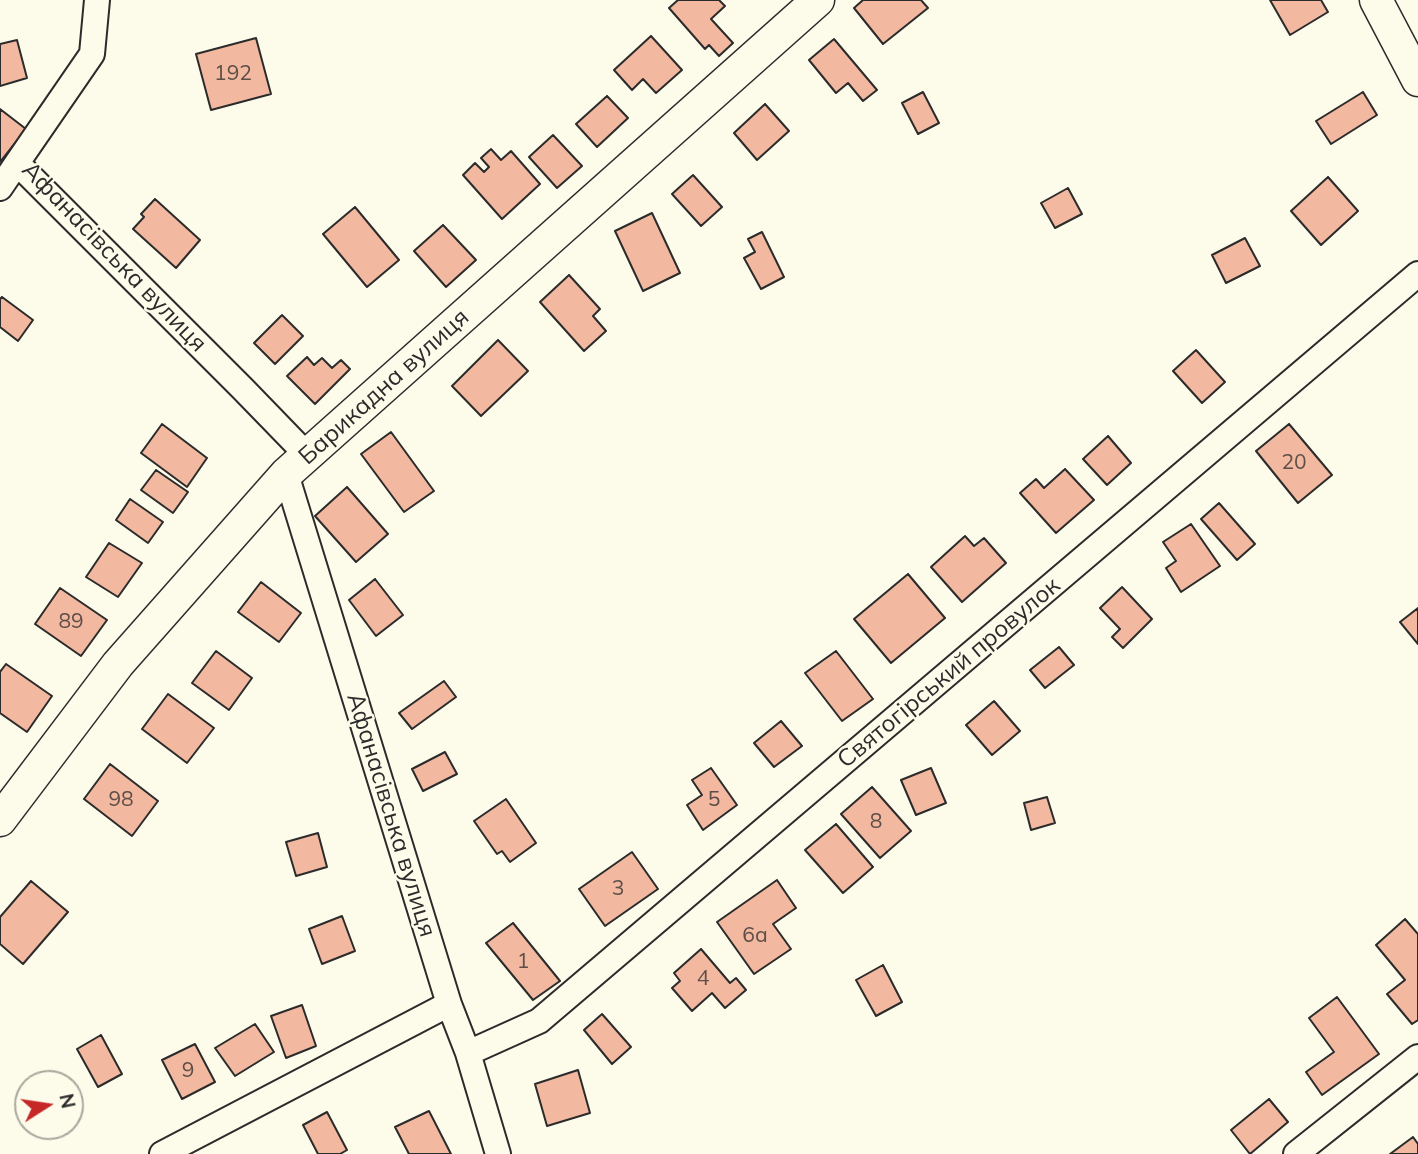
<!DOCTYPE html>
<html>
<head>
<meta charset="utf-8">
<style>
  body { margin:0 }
  #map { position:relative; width:1418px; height:1154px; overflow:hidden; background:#fdfbea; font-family:Mulish,sans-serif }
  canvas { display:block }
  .north { position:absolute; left:14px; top:1070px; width:70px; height:70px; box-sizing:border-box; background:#fdfbea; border:2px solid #a9a89e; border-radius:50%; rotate:78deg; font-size:19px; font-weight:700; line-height:28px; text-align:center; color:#2b2b2b }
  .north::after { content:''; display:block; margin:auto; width:24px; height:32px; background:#c62828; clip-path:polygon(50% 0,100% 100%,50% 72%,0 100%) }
</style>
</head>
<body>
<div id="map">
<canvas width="1418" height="1154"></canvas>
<div class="north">N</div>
</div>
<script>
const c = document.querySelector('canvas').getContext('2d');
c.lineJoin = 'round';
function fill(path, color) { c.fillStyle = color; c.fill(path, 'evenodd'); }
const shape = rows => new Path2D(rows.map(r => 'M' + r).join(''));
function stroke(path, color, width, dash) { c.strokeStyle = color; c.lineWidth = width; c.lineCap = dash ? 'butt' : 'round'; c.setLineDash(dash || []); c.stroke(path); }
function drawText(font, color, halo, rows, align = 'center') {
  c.font = font + ' Mulish,sans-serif'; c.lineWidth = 5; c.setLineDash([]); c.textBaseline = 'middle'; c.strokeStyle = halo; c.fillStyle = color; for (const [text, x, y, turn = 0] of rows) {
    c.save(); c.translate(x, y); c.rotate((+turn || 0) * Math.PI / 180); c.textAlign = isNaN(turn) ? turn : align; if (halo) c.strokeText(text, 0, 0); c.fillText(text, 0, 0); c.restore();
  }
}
const building = shape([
  [678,0,719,0,725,6,711,19,733,43,719,56,709,45,705,49,669,8,678,0],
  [863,0,921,0,928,8,883,44,854,8,863,0],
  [1270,0,1321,0,1328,12,1290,35,1270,0],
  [651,36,682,70,656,93,643,79,632,90,614,70,651,36],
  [256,38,271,94,211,110,196,54,256,38],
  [834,39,877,90,863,101,848,83,836,93,809,60,834,39],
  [17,40,27,78,0,86,0,44,17,40],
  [923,92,939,123,918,134,902,103,923,92],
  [1363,92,1377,115,1331,144,1316,121,1363,92],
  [607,96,628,118,597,147,576,124,607,96],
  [765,104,789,131,757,160,734,133,765,104],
  [0,109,26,129,0,162,0,109],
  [553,135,582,166,557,188,529,157,553,135],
  [491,149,501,160,511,151,540,184,502,219,463,175,475,163,484,172,489,167,481,158,491,149],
  [693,175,722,207,701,226,672,194,693,175],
  [1328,177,1358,211,1321,245,1291,211,1328,177],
  [1068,188,1082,214,1055,228,1041,203,1068,188],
  [155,199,200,240,176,268,133,229,144,217,141,214,155,199],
  [355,207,399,260,367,287,323,234,355,207],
  [652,213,680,273,643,291,615,231,652,213],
  [443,225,476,260,446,287,414,251,443,225],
  [762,232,784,277,761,289,744,258,755,252,748,239,762,232],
  [1245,238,1260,266,1226,283,1212,255,1245,238],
  [569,275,600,309,593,316,606,331,584,351,540,302,569,275],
  [2,297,33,320,18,341,0,327,0,299,2,297],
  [282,315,303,336,275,364,254,343,282,315],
  [498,340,528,371,481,416,452,386,498,340],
  [1196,350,1225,382,1202,403,1173,371,1196,350],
  [307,357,314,365,322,358,332,368,341,360,350,369,315,404,287,376,307,357],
  [162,424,207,458,187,487,141,453,162,424],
  [1289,424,1332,475,1298,503,1256,451,1289,424],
  [391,432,434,491,404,512,361,454,391,432],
  [1108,436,1131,463,1107,485,1083,459,1108,436],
  [1065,469,1094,500,1056,533,1020,493,1036,479,1044,488,1065,469],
  [156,470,188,492,173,513,141,490,156,470],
  [347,487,388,534,356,562,315,516,347,487],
  [130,499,163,522,148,543,116,520,130,499],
  [1219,503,1255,544,1237,560,1201,519,1219,503],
  [1191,524,1220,566,1181,592,1166,568,1176,561,1163,542,1191,524],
  [965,536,974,546,984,538,1006,563,962,602,931,567,965,536],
  [109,543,142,563,118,597,86,577,109,543],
  [908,574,945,618,891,663,854,619,908,574],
  [375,579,403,615,376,636,349,600,375,579],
  [261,582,301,613,279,642,238,612,261,582],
  [1122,587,1152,619,1123,648,1112,637,1120,629,1100,608,1122,587],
  [60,588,107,620,81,656,35,624,60,588],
  [1418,608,1418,644,1400,622,1418,608],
  [1059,647,1074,665,1045,688,1030,670,1059,647],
  [216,651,252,678,229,710,192,683,216,651],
  [836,651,873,699,842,721,805,673,836,651],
  [6,664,52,696,27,732,0,713,0,672,6,664],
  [444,681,456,697,412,729,399,713,444,681],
  [168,694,214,728,187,763,142,729,168,694],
  [994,701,1020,731,992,755,966,725,994,701],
  [781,721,802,746,774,767,754,743,781,721],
  [445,752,457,774,423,791,412,769,445,752],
  [110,764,158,801,132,836,84,799,110,764],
  [711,768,737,805,703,830,687,805,702,795,692,780,711,768],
  [931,768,946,803,916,815,901,780,931,768],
  [872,787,911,831,880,858,841,814,872,787],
  [1047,797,1055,823,1031,830,1024,803,1047,797],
  [506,799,536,843,510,862,502,851,497,854,474,821,506,799],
  [836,824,873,867,843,893,805,850,836,824],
  [318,833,327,867,296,876,286,842,318,833],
  [632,852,658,889,605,926,579,889,632,852],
  [777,880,796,908,773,924,791,949,754,974,717,922,777,880],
  [31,881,68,912,23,964,0,944,0,917,31,881],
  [342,916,355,951,322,964,309,929,342,916],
  [1405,919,1418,934,1418,1020,1412,1024,1387,994,1405,980,1376,945,1405,919],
  [513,923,560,981,533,1000,486,943,513,923],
  [701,949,730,983,736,978,746,990,725,1008,712,993,692,1011,672,988,680,981,674,973,701,949],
  [883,965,902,1002,876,1016,856,980,883,965],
  [1337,997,1379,1054,1322,1095,1306,1072,1334,1052,1309,1018,1337,997],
  [302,1005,316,1046,286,1058,271,1016,302,1005],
  [602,1014,631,1047,612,1064,584,1030,602,1014],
  [255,1024,274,1052,235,1076,215,1048,255,1024],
  [101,1035,122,1074,98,1087,77,1049,101,1035],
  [195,1044,215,1082,182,1099,162,1060,195,1044],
  [578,1070,590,1113,547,1126,535,1084,578,1070],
  [1269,1099,1288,1122,1250,1154,1231,1130,1269,1099],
  [429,1111,451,1154,409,1154,395,1127,429,1111],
  [327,1112,347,1150,340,1154,318,1154,303,1125,327,1112],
  [1413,1137,1418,1144,1418,1154,1390,1154,1413,1137]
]);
fill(building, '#f2b8a0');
stroke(building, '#2b2b2b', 2);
const minor = shape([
  [97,0,92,54,17,163,243,389,307,455],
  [0,188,17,163],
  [286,474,449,1004,468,1053,498,1154],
  [468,1053,539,1021,1418,274],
  [162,1154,449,1004],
  [1296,1154,1418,1057]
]);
const tertiary = shape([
  [1376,0,1418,80],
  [0,820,118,664,286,474,818,0]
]);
stroke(minor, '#2b2b2b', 28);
stroke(tertiary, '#2b2b2b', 35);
stroke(minor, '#fdfbea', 24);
stroke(tertiary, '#fdfbea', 32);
drawText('21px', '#5d4e48', null, [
  ["192",233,74],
  ["20",1294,463],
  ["89",71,622],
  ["98",121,800],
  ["5",714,800],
  ["8",876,822],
  ["3",618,889],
  ["6а",755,936],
  ["1",523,962],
  ["4",703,979],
  ["9",188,1071]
]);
drawText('24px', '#2b2b2b', '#fdfbea', [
  ["Афанасівська вулиця",114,257,46],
  ["Барикадна вулиця",384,387,-42],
  ["Святогірський провулок",949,673,-40],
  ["Афанасівська вулиця",391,815,73]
]);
</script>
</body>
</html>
